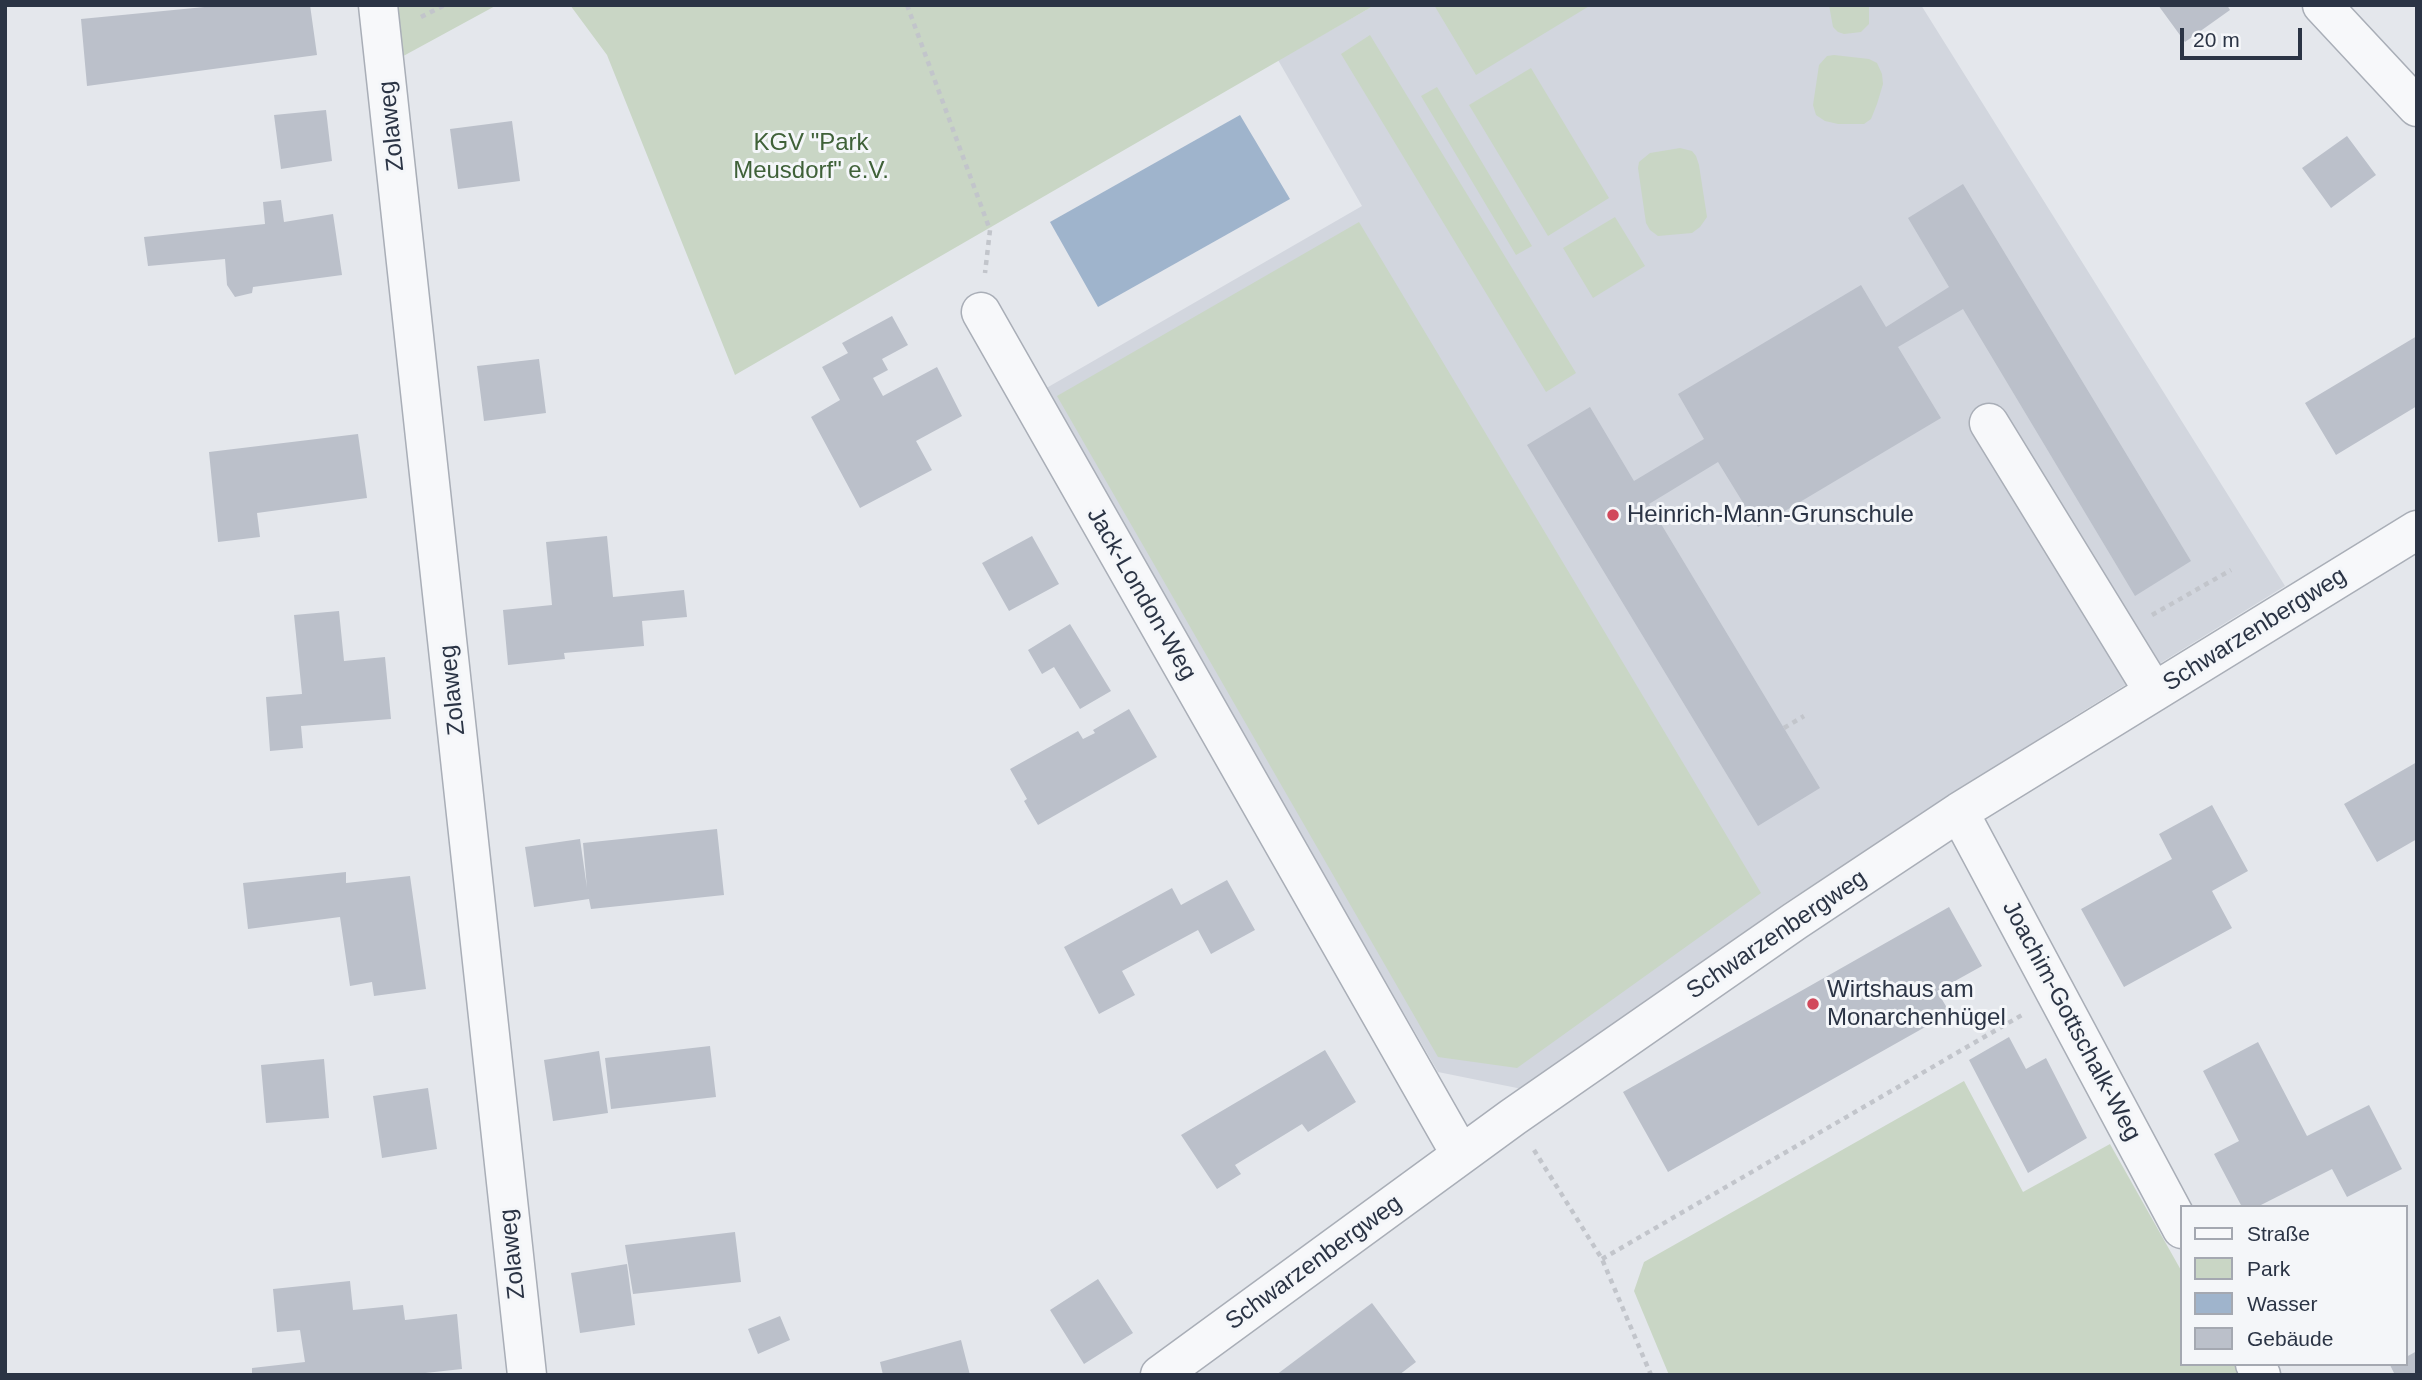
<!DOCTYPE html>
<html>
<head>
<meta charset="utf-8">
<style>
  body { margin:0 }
  #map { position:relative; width:2422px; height:1380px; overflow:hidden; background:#e4e7ec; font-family:Arial,sans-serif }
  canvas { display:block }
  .frame { position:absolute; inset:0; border:7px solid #2b3445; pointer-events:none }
  .legend { position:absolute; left:2180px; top:1205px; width:228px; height:161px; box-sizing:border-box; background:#f4f6f9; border:2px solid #a4a8b1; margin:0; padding:9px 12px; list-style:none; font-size:21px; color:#2b3445 }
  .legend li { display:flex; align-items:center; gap:14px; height:35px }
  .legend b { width:35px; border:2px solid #a4a8b1 }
  .scale { position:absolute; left:2180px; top:28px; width:122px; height:32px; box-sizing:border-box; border:4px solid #2b3445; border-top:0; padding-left:9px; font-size:21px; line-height:24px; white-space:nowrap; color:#2b3445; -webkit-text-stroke:5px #f4f6f9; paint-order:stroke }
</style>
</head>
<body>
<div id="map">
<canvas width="2422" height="1380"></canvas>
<div class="frame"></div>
<ul class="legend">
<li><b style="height:9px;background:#f7f8fa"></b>Straße</li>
<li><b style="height:19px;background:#c9d6c5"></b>Park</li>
<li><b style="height:19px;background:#9fb4cc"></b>Wasser</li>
<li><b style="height:19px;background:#bbc0ca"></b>Gebäude</li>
</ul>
<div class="scale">20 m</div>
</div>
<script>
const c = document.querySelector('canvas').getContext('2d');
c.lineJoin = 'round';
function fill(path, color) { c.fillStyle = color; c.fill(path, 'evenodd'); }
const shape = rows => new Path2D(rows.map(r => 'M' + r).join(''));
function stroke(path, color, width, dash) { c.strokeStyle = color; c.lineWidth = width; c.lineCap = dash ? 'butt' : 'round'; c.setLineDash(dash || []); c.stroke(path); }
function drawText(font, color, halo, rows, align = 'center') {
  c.font = font + ' Arial,sans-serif'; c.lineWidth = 6; c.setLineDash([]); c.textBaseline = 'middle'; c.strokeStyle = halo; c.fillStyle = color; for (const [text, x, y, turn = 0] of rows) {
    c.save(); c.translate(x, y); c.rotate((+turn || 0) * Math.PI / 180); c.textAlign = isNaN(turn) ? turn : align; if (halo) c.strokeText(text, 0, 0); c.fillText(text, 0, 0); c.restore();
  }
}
fill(shape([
  [1375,5,1921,5,2285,586,2067,721,1785,903,1527,1090,1438,1072,1043,390,1362,206,1278,60]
]), '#d2d6de');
fill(shape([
  [378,5,497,5,385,66],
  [570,5,1375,5,735,375,607,55],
  [1434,5,1591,5,1476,75],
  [1829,5,1869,5,1869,24,1861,32,1844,34,1838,32,1833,27],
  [1370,35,1576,373,1546,392,1341,54],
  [1834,55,1869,59,1877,63,1882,74,1883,84,1877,104,1871,119,1864,124,1838,124,1825,121,1816,115,1813,105,1819,65,1827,56],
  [1531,68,1609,198,1548,236,1469,105],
  [1437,87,1532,246,1516,255,1421,96],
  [1680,148,1692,151,1696,156,1699,165,1707,217,1700,227,1692,233,1658,236,1650,230,1646,223,1638,168,1639,162,1650,153],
  [1615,217,1645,266,1593,298,1563,248],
  [1359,222,1761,893,1517,1068,1438,1057,1057,396],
  [1964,1081,2023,1192,2110,1144,2182,1272,2182,1364,2234,1364,2240,1375,1669,1375,1634,1291,1644,1262]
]), '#c9d6c5');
fill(shape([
  [1240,115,1290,199,1098,307,1050,222]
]), '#9fb4cc');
fill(shape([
  [225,5,310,5,317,55,87,86,81,19],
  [2158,5,2227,5,2230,10,2185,42],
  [326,110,332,161,281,169,274,115],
  [512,121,520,181,458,189,450,129],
  [2347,136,2376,175,2331,208,2302,168],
  [1963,184,2191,561,2135,596,1963,309,1898,347,1941,418,1758,527,1718,462,1649,504,1820,788,1758,826,1527,445,1590,407,1634,481,1704,439,1678,394,1861,285,1886,327,1949,287,1908,218],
  [281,200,284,222,333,214,342,275,253,287,252,293,235,297,227,285,225,259,148,266,144,237,265,224,263,202],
  [892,316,908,345,882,359,888,370,873,378,883,396,937,367,962,416,916,441,932,470,860,508,811,417,840,400,822,367,848,353,842,343],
  [2417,336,2417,406,2336,455,2305,403],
  [539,359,546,413,484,421,477,366],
  [358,434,367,498,257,513,260,537,218,542,209,452],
  [607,536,613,597,684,590,687,617,642,621,644,646,564,653,565,659,508,665,503,610,552,605,546,542],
  [1032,536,1059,584,1009,611,982,563],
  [339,611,344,661,385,657,391,719,301,726,303,748,270,751,266,697,302,694,294,615],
  [1070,624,1111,691,1080,709,1054,667,1042,674,1028,650],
  [1129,709,1157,757,1038,825,1024,801,1027,799,1010,769,1078,731,1083,739,1095,733,1093,730],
  [2417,762,2417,839,2377,862,2344,804],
  [2212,805,2248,871,2212,891,2232,928,2124,987,2081,909,2172,859,2159,834],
  [717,829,724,895,591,909,589,899,534,907,525,847,580,839,587,888,583,843],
  [346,872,346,883,410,876,426,989,374,996,372,982,350,986,340,917,248,929,243,883],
  [1227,880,1255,930,1211,954,1198,930,1122,971,1135,995,1099,1014,1064,947,1172,888,1181,905],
  [1949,907,1982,966,1937,991,1950,1013,1668,1172,1623,1092],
  [2009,1037,2026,1069,2046,1058,2087,1138,2028,1173,1969,1060],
  [2258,1042,2307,1136,2369,1105,2402,1169,2347,1197,2332,1169,2257,1207,2242,1207,2214,1154,2239,1141,2203,1071],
  [710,1046,716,1097,611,1109,605,1058],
  [1325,1050,1356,1102,1308,1132,1302,1124,1235,1165,1241,1174,1217,1189,1181,1135],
  [599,1051,608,1113,553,1121,544,1060],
  [324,1059,329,1118,266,1123,261,1065],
  [428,1088,437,1149,382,1158,373,1096],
  [735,1232,741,1282,633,1294,625,1245],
  [627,1264,635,1325,580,1333,571,1273],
  [1098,1279,1133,1333,1084,1364,1050,1310],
  [350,1281,353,1310,403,1305,405,1320,457,1314,462,1369,407,1375,252,1375,252,1368,305,1362,300,1330,277,1332,273,1289],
  [1372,1303,1416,1362,1399,1375,1276,1375],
  [780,1316,790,1340,758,1354,748,1329],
  [961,1340,970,1375,883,1375,880,1362],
  [2417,1351,2417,1375,2395,1375,2390,1365,2406,1364,2406,1357]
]), '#bbc0ca');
const minor = shape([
  [378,5,527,1375],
  [2322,5,2417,107],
  [981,312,1461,1155],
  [1989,423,2154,692],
  [1959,812,2182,1229],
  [2255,1364,2261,1375],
  [1160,1375,1513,1117,1795,921,1959,812,2417,530]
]);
stroke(minor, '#a9aeb7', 41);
stroke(shape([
  [907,5,990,230,985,273],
  [421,17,445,5],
  [2152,615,2231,570],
  [1784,728,1804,716],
  [1534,1150,1602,1259,1651,1375],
  [1602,1259,2022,1015]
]), '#c2c5cb', 4.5, [5, 5]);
stroke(minor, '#f7f8fa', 38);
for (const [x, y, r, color] of [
  [1613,515,7,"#d1495b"],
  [1813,1004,7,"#d1495b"]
]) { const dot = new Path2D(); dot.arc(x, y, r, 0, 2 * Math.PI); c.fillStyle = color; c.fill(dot); stroke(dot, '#f4f6f9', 2.5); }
drawText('24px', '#2b3445', '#f4f6f9', [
  ["Zolaweg",392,126,-96],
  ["Jack-London-Weg",1141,594,60],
  ["Schwarzenbergweg",2255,630,-32],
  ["Zolaweg",453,690,-96],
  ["Schwarzenbergweg",1777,935,-34],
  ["Joachim-Gottschalk-Weg",2071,1021,62],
  ["Zolaweg",513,1254,-96],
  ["Schwarzenbergweg",1314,1263,-36]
]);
drawText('24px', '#3f6138', '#f4f6f9', [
  ["KGV \"Park",811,143],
  ["Meusdorf\" e.V.",811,171]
]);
drawText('24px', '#2b3445', '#f4f6f9', [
  ["Heinrich-Mann-Grunschule",1627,515],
  ["Wirtshaus am",1827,990],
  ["Monarchenhügel",1827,1018]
], 'left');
</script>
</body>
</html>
